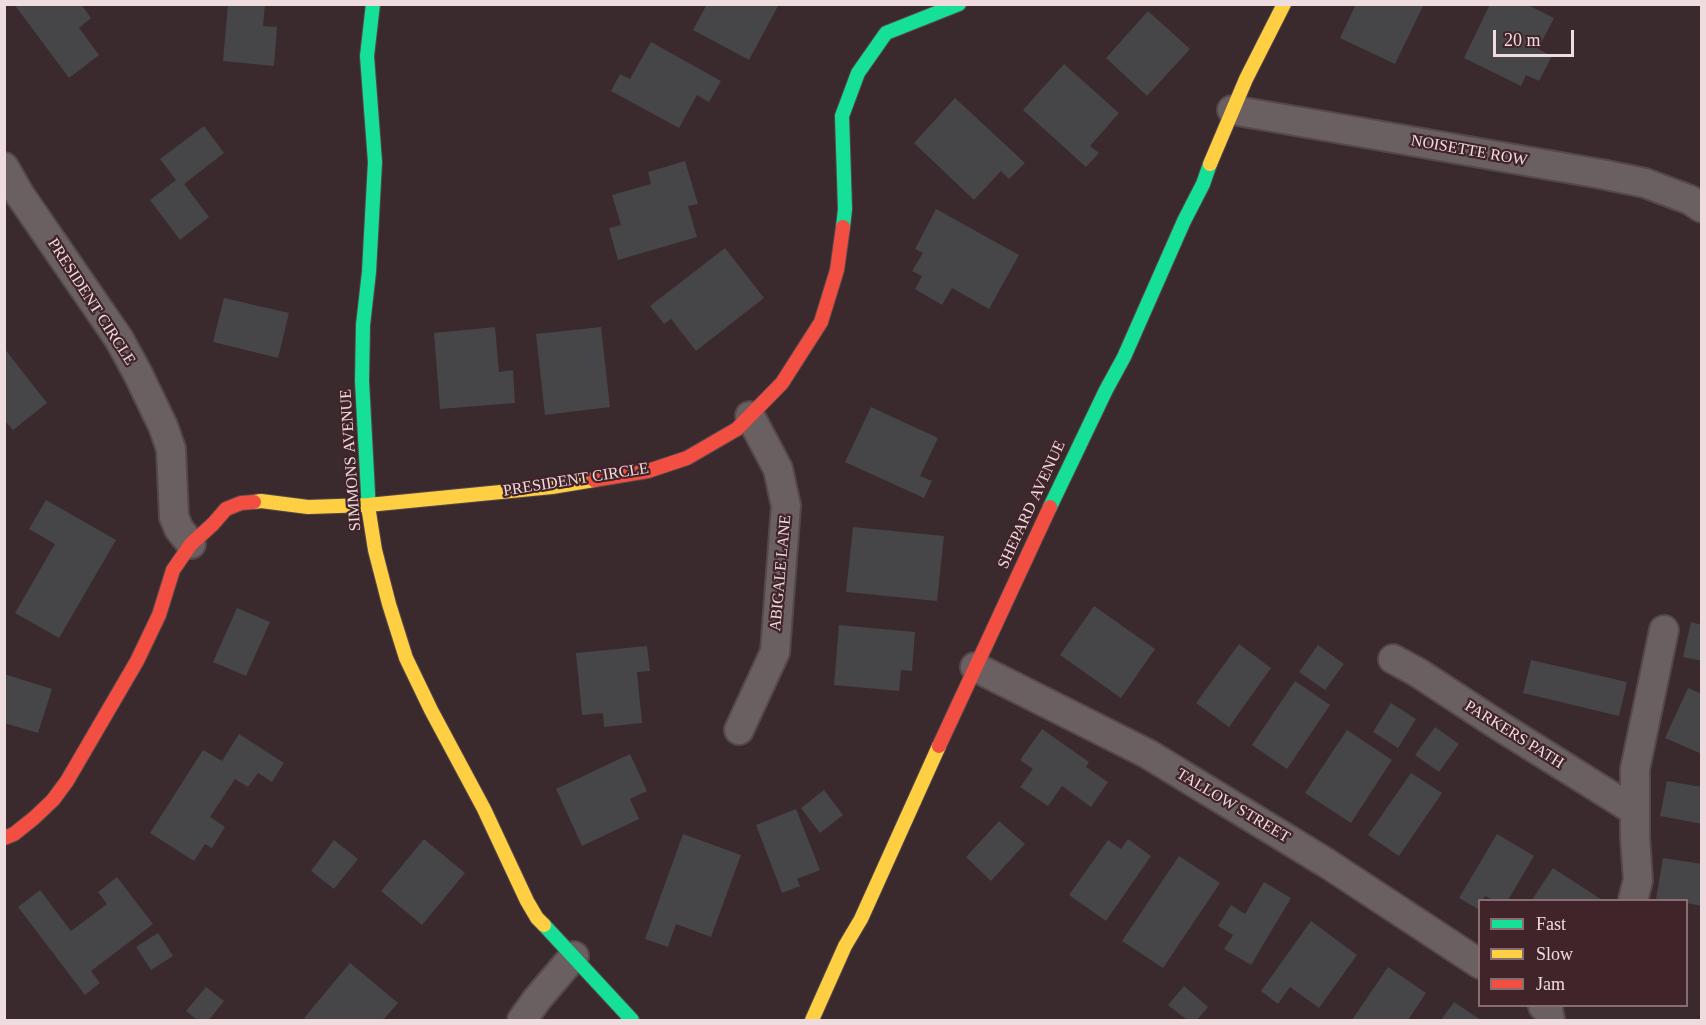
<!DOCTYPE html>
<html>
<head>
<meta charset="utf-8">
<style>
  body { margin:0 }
  #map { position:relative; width:1706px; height:1025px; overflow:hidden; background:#3a2a2d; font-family:"Times New Roman",serif }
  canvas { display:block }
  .frame { position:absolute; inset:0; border:6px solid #efdcde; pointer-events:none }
  .legend { position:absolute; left:1478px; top:899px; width:210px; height:108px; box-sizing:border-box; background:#402429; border:2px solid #866e71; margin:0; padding:8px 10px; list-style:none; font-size:18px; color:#efdcde }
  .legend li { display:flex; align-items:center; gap:12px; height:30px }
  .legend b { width:30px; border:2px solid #866e71 }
  .scale { position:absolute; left:1493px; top:30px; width:81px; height:27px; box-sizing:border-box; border:3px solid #efdcde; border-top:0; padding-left:8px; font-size:18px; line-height:21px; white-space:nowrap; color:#efdcde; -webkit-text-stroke:4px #402429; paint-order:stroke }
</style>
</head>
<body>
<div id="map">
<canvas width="1706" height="1025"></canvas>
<div class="frame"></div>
<ul class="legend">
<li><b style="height:8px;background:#16e098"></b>Fast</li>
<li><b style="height:8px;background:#ffcf43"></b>Slow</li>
<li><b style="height:8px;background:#f24e42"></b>Jam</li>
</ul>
<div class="scale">20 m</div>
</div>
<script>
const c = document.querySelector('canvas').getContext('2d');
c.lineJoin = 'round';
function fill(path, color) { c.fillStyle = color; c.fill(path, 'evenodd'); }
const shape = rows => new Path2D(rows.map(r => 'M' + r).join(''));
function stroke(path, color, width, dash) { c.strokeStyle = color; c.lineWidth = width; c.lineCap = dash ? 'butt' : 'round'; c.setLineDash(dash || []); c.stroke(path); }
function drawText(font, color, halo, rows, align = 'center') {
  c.font = font + ' "Times New Roman",serif'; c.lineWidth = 4.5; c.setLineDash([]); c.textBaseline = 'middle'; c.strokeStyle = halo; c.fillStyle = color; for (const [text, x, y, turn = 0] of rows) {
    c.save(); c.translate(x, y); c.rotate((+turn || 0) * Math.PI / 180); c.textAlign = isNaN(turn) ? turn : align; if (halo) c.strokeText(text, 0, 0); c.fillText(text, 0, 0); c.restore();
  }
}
fill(shape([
  [14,4,81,4,91,18,79,28,99,55,69,78],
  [228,4,265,4,263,26,277,27,274,66,223,61],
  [707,4,775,4,778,6,749,60,693,30],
  [1356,4,1424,4,1395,64,1340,38],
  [1490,4,1526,4,1554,18,1538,49,1552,56,1539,81,1526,75,1521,86,1464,58],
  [1148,11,1190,49,1147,96,1106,58],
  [651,42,721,81,709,102,697,95,679,128,611,91,620,74,630,79],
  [1064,64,1119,113,1090,146,1099,153,1086,167,1023,110],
  [955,98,1025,163,1009,179,1001,171,974,200,914,143],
  [204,126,224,153,184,184,209,217,180,240,150,200,176,180,160,159],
  [685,161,698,204,688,206,697,237,618,260,609,228,621,225,612,195,651,184,648,172],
  [936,209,1019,255,989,309,952,288,942,305,915,289,922,276,912,271,923,253,915,249],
  [725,248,764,298,696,351,671,319,664,324,650,306],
  [224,298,289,313,278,358,213,342],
  [495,327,499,372,513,370,515,403,440,409,434,333],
  [601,327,610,407,545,415,536,334],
  [4,348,47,403,13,430,4,420],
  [871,407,938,438,920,476,932,481,924,498,845,462],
  [46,500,116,540,59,638,15,613,55,544,29,529],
  [853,527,944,536,937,601,846,592],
  [1094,606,1155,649,1121,698,1060,655],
  [237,608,270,622,246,676,213,662],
  [1691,622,1702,625,1702,661,1683,657],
  [839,625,915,632,912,671,901,670,899,691,834,685],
  [1239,644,1271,668,1229,727,1196,703],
  [1318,645,1344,664,1325,690,1299,672],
  [647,646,650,671,637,672,642,723,604,727,603,713,582,715,576,653],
  [1531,660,1627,682,1619,716,1523,693],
  [4,674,52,689,38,733,4,723],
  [1295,681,1330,705,1287,769,1252,745],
  [1688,688,1702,694,1702,754,1665,738],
  [1391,703,1416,719,1398,748,1373,732],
  [1435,727,1459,744,1439,772,1415,755],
  [1042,729,1089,762,1086,767,1108,782,1091,807,1062,786,1048,806,1020,787,1033,769,1020,760],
  [1347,730,1392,760,1351,823,1305,793],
  [239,734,284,763,272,782,258,773,248,787,235,779,210,817,225,827,212,848,205,844,194,861,150,833,203,750,222,761],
  [630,754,647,791,630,799,639,819,582,846,556,789],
  [1411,773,1442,793,1399,856,1368,835],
  [1667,781,1702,787,1702,824,1660,816],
  [824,790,843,815,820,833,801,808],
  [796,809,820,870,797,879,800,886,782,893,756,825],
  [999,821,1025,844,991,881,966,857],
  [683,834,741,855,711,937,676,924,668,947,645,939],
  [1497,834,1534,856,1508,900,1493,900,1485,896,1483,900,1480,900,1478,909,1459,898],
  [424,839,465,873,422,925,381,891],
  [1128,839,1151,856,1106,921,1069,895,1108,840,1121,849],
  [334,840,358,859,334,889,311,871],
  [1179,856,1220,883,1163,968,1122,941],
  [1663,858,1702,864,1702,906,1686,903,1686,900,1656,899],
  [1553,868,1602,900,1532,900],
  [117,877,153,924,91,971,100,983,85,995,18,907,40,890,71,931,107,904,98,892],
  [1264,882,1291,898,1251,965,1224,949,1233,935,1218,926,1231,905,1245,914],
  [1311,921,1357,955,1319,1008,1290,987,1278,1004,1261,991],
  [158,933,173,956,151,970,136,947],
  [350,963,398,1003,383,1020,307,1020,304,1018],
  [1388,967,1426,993,1408,1020,1352,1020],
  [1184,986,1208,1007,1197,1020,1187,1020,1168,1005],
  [206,987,224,1001,209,1020,197,1020,186,1011],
  [1454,1002,1481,1020,1441,1020]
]), '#464548');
const street = shape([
  [1232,110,1601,174,1645,183,1690,200,1702,208],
  [4,167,20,195,119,339,138,374,163,426,171,449,174,517,179,529,191,544],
  [1393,659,1417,672,1498,725,1635,811],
  [975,667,1148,754,1328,864,1480,964],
  [739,730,775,652,786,506,778,469,750,416],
  [1633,900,1638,880,1635,837,1635,769,1664,630],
  [1543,1006,1548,1009,1550,1020],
  [522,1020,538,998,574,956]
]);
const fast = shape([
  [843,227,845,209,842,116,858,73,886,33,959,4],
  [1050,507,1106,390,1124,357,1184,221,1203,184,1210,164],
  [369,512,362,381,363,325,369,272,375,162,367,56,373,4],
  [544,925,632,1020]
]);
const slow = shape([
  [1210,164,1246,79,1284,4],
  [254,502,261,501,308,507,368,505,552,487,594,480],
  [369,512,375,550,389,604,406,658,431,710,484,809,527,901,537,918,544,925],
  [812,1020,845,946,861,919,939,746]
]);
const jam = shape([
  [594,480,648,471,687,458,737,429,782,383,821,322,837,270,843,227],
  [939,746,1050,507],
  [4,838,14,834,34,818,53,800,67,781,137,661,159,615,173,570,191,544,213,524,226,509,241,503,254,502]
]);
stroke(street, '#55484a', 32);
stroke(fast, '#55484a', 16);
stroke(slow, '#55484a', 16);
stroke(jam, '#55484a', 16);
stroke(street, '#6a5f61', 28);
stroke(fast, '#16e098', 14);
stroke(slow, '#ffcf43', 14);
stroke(jam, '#f24e42', 14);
drawText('16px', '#efdcde', '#402429', [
  ["NOISETTE ROW",1469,151,10],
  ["PRESIDENT CIRCLE",91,302,57],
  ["SIMMONS AVENUE",351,460,-94],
  ["PRESIDENT CIRCLE",576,480,-9],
  ["SHEPARD AVENUE",1032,505,-65],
  ["ABIGALE LANE",781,573,-85],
  ["PARKERS PATH",1514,735,32],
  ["TALLOW STREET",1233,806,31]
]);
</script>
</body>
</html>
